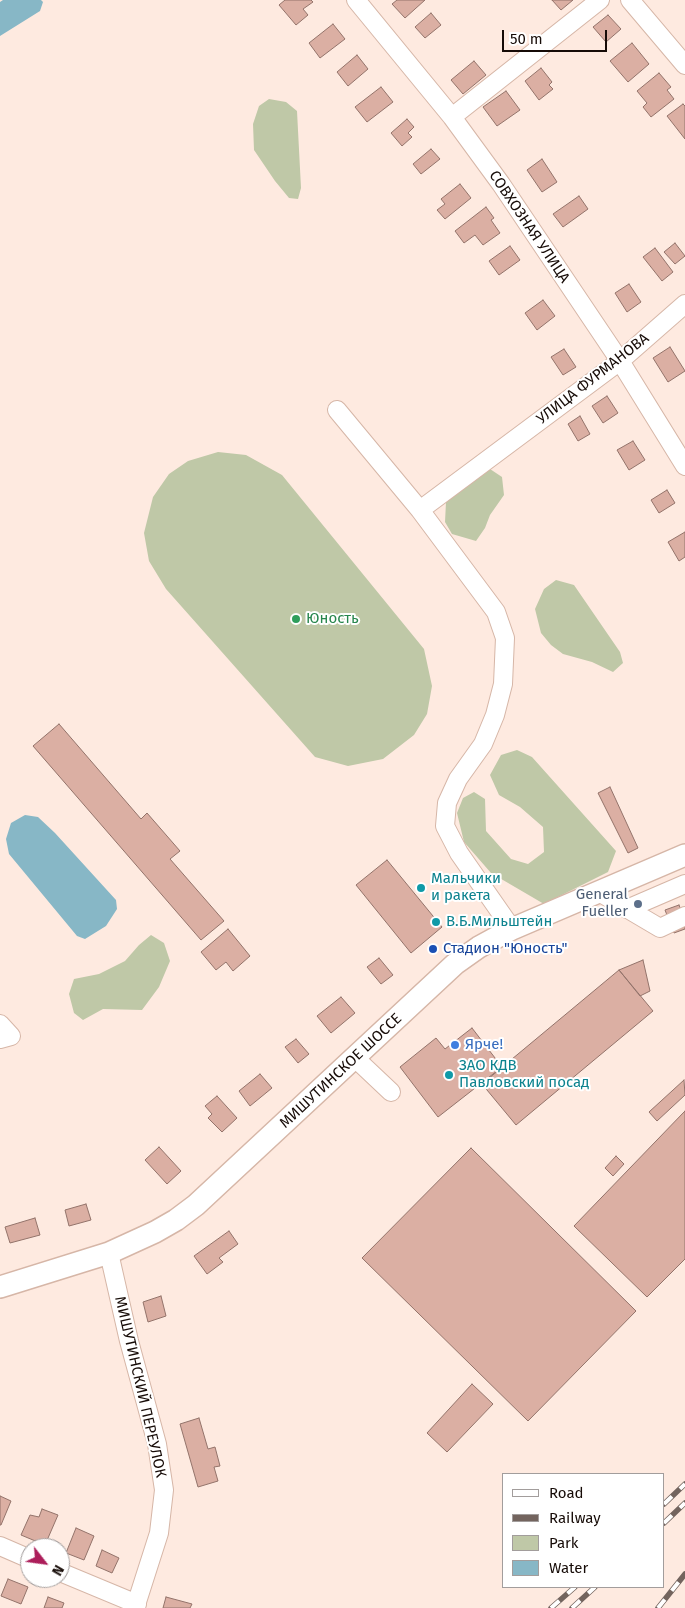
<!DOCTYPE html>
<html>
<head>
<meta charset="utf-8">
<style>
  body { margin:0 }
  #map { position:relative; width:685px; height:1608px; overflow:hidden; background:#feeae0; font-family:"Fira Sans",sans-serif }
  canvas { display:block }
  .legend { position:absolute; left:502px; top:1473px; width:162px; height:115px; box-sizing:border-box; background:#fff; border:1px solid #a29d9c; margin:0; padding:6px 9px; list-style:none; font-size:15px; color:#160b07 }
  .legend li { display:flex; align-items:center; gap:10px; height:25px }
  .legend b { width:25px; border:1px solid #a29d9c }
  .north { position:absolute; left:20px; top:1538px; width:50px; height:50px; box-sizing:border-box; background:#fff; border:1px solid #a29d9c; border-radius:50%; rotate:120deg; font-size:14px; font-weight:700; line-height:20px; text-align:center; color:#160b07 }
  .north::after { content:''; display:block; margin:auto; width:18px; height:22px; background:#ac1e5a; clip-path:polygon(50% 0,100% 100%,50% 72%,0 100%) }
  .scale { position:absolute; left:502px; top:30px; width:105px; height:22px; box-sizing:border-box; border:2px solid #160b07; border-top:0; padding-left:6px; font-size:15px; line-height:18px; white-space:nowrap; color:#160b07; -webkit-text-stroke:4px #fff; paint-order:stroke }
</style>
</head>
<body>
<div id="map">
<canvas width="685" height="1608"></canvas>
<ul class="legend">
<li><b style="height:6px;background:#fff"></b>Road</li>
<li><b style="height:6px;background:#73645e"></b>Railway</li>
<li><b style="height:14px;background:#bfc8a7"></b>Park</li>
<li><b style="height:14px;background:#87b7c6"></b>Water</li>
</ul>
<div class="north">N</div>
<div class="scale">50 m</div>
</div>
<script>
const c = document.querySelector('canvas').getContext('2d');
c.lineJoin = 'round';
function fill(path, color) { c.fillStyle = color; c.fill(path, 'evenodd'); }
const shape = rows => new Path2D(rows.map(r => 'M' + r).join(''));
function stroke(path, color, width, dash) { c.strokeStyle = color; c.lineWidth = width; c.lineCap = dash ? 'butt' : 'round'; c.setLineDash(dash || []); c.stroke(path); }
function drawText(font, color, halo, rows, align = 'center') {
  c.font = font + ' "Fira Sans",sans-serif'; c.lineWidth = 4; c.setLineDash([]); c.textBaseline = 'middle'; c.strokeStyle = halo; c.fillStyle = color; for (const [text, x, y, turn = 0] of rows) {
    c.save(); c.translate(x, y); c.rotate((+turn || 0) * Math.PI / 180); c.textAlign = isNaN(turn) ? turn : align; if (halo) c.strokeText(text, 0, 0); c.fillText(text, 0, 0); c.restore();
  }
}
fill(shape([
  [269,99,286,102,297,111,301,188,298,199,289,198,275,181,254,150,253,124,259,106],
  [218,452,246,455,282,475,424,649,432,686,427,714,414,735,383,759,348,766,315,757,166,589,149,561,144,533,153,497,169,474,188,461],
  [490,469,502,477,504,495,490,515,485,528,476,541,452,534,445,522,446,502,464,484],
  [556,580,574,585,620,652,623,663,613,672,592,662,563,654,551,645,541,633,535,609,544,589],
  [517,750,532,757,616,851,608,872,544,904,491,873,464,842,457,813,463,798,474,792,485,799,486,831,511,859,528,864,544,852,543,827,520,807,499,795,490,775,501,755],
  [151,935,164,943,170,961,159,987,142,1010,103,1009,83,1020,74,1013,69,994,74,979,99,974,125,961,139,945]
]), '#bfc8a7');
fill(shape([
  [3,0,41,0,43,2,40,11,0,36,0,2],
  [25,815,38,817,55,833,116,900,117,909,106,926,85,939,77,936,9,854,6,839,11,823]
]), '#87b7c6');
const building = shape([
  [285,0,311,0,313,2,303,9,308,15,296,25,279,5,285,0],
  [397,0,425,0,405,18,392,4,397,0],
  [552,0,573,0,561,10,552,0],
  [431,13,441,25,425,38,415,27,431,13],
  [608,15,621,29,606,42,593,27,608,15],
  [333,24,345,39,320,58,309,43,333,24],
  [632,43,649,64,628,82,610,61,632,43],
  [357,55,368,69,348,86,337,72,357,55],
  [474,61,486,75,463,94,451,80,474,61],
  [541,68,552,82,549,85,553,89,539,100,525,81,541,68],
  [659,73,671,87,667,90,674,99,651,117,643,107,647,103,637,91,659,73],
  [381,87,393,102,367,122,355,107,381,87],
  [506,91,520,110,497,126,483,107,506,91],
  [683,104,685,106,685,139,667,116,683,104],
  [407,119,414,127,408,133,412,137,402,146,391,133,407,119],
  [431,149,440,159,421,174,413,164,431,149],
  [542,159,557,182,542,192,527,170,542,159],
  [460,184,471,198,445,219,437,210,445,204,441,199,460,184],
  [579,196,588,209,563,227,553,214,579,196],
  [486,207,494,218,491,220,500,233,483,245,475,235,464,243,455,231,486,207],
  [675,243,685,256,675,264,664,252,675,243],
  [510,246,520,260,499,275,489,261,510,246],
  [655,248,673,272,662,281,643,257,655,248],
  [629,284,641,302,627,312,615,293,629,284],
  [543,300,555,316,537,330,525,313,543,300],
  [670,347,685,371,668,382,653,358,670,347],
  [564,349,576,367,563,375,551,357,564,349],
  [607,396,618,413,603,423,592,406,607,396],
  [580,416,590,434,578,441,568,424,580,416],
  [633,441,645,460,629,470,617,450,633,441],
  [667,490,675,503,659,513,651,500,667,490],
  [685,532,685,557,679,561,668,542,685,532],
  [59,724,141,819,147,813,180,851,170,859,224,921,201,940,33,746,59,724],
  [610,787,638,848,628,853,598,793,610,787],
  [387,860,442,927,411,953,356,885,387,860],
  [679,905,685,921,685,929,674,933,665,910,679,905],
  [228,929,250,956,233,971,226,962,216,970,201,952,228,929],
  [379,958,393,975,381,984,367,967,379,958],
  [643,960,650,991,640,996,619,970,643,960],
  [619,970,653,1011,516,1125,482,1084,619,970],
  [341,997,355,1013,331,1033,317,1016,341,997],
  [472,1028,502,1067,438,1117,400,1067,436,1038,445,1049,472,1028],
  [296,1039,309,1054,298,1063,285,1047,296,1039],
  [260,1074,272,1088,250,1106,239,1091,260,1074],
  [684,1080,685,1095,657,1121,649,1112,684,1080],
  [217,1096,237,1118,222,1132,208,1118,212,1114,205,1106,217,1096],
  [685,1111,685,1259,647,1297,574,1226,685,1111],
  [159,1147,181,1171,167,1184,145,1160,159,1147],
  [471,1148,636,1311,528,1421,362,1258,471,1148],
  [616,1156,624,1164,613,1176,605,1168,616,1156],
  [86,1204,91,1220,69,1226,65,1210,86,1204],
  [35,1218,40,1235,10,1243,5,1227,35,1218],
  [229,1231,238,1244,219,1258,223,1262,207,1274,194,1256,229,1231],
  [161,1296,166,1316,148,1322,143,1302,161,1296],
  [472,1384,493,1404,447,1452,427,1433,472,1384],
  [199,1418,208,1449,215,1447,220,1466,214,1467,218,1481,198,1487,180,1424,199,1418],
  [0,1496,11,1501,1,1525,0,1525,0,1496],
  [42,1509,58,1515,45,1545,21,1535,30,1515,39,1517,42,1509],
  [76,1528,94,1536,84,1560,66,1553,76,1528],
  [102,1550,119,1558,112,1573,96,1566,102,1550],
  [8,1579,28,1587,21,1604,1,1596,8,1579],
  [48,1597,64,1603,62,1608,44,1608,48,1597],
  [166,1597,192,1604,190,1608,163,1608,166,1597]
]);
fill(building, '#dbafa3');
stroke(building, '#93736a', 1);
const minor = shape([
  [356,0,452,117,501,184,620,361,685,466],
  [630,0,685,65],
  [452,117,600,0],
  [337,410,420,510,496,612,505,638,503,684,495,715,483,744,458,779,447,803,445,826,459,853,512,929],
  [420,510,620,361,685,304],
  [599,892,660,928,685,916],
  [627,909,685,884],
  [0,1024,11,1036,0,1039],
  [355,1058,391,1092],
  [109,1253,129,1341,157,1444,164,1490,159,1533,135,1608],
  [0,1546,30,1559],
  [60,1572,137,1604]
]);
const major = shape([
  [0,1287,109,1253,155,1232,176,1220,196,1205,455,964,479,947,512,929,685,855]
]);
stroke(minor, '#d6b6a7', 20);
stroke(major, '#d6b6a7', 24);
stroke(minor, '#fff', 18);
stroke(major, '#fff', 21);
const rail = shape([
  [664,1504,685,1484],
  [664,1523,685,1503],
  [551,1608,575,1587],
  [572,1608,595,1587],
  [658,1608,685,1574]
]);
stroke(rail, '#73645e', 5.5);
stroke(rail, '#fff', 4, [11]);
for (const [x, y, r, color] of [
  [296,619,5,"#2e9e5b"],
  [421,888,5,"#0f9aa8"],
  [638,904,5,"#5c6f8a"],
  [436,922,5,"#0f9aa8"],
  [433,949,5,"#1a4fb4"],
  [455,1045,5,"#3f7fe0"],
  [449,1075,5,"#0f9aa8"]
]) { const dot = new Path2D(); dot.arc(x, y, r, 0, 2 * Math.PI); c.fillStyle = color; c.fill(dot); stroke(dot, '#fff', 2); }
drawText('15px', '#160b07', '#fff', [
  ["СОВХОЗНАЯ УЛИЦА",529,227,56],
  ["УЛИЦА ФУРМАНОВА",593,379,-38],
  ["МИШУТИНСКОЕ ШОССЕ",341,1071,-43],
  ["МИШУТИНСКИЙ ПЕРЕУЛОК",140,1387,77]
]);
drawText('15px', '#27864d', '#fff', [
  ["Юность",306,619]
], 'left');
drawText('15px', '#0d838f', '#fff', [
  ["Мальчики",431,879],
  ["и ракета",431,896],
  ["В.Б.Мильштейн",446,922],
  ["ЗАО КДВ",459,1066],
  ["Павловский посад",459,1083]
], 'left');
drawText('15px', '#4e5e75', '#fff', [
  ["General",628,895],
  ["Fueller",628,912]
], 'right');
drawText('15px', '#164399', '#fff', [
  ["Стадион \"Юность\"",443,949]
], 'left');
drawText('15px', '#366cbe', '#fff', [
  ["Ярче!",465,1045]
], 'left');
</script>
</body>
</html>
